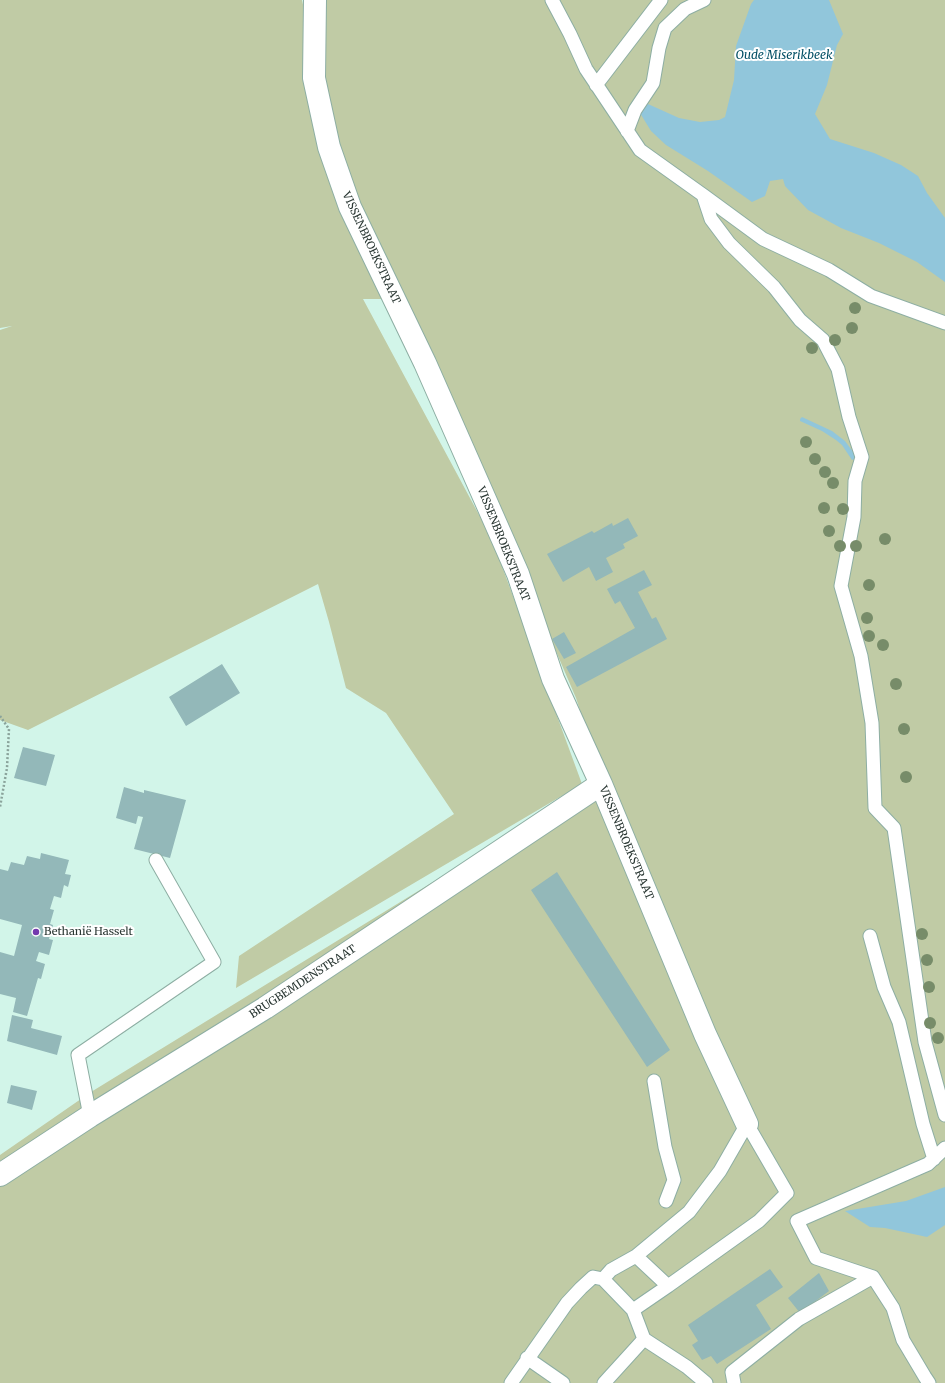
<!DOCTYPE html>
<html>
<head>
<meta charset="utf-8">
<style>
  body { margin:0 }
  canvas { display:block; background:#d2f5e9 }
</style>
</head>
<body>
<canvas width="945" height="1383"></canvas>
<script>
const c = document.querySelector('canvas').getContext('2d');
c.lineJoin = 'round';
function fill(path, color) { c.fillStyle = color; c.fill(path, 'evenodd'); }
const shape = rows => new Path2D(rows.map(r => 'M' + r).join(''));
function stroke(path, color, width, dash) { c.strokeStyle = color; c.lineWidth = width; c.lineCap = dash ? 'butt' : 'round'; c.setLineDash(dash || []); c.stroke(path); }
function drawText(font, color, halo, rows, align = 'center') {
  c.font = font + ' Merriweather,serif'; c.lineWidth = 4; c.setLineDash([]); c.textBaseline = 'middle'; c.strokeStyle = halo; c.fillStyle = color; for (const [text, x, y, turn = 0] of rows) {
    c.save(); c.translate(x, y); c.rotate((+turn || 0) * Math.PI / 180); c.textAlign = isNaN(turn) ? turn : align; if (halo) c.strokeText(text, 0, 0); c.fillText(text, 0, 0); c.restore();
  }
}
fill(shape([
  [0,0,302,0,307,23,324,0,945,0,945,1383,0,1383,0,1155,91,1092,594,783,599,768,576,698,463,434,404,299,363,299,492,539,582,784,236,988,239,956,454,814,386,713,346,688,329,622,318,584,28,730,0,720,0,330,12,326,0,328]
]), '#c0cba5');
fill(shape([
  [754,0,829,0,843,34,837,45,827,85,815,114,830,139,874,153,901,165,918,176,927,193,945,218,945,282,917,262,879,243,841,228,808,210,785,186,783,179,770,181,765,196,752,202,708,171,666,145,651,131,640,113,648,104,679,118,700,122,719,120,725,117,734,80,736,46,751,4],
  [802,417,832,431,845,441,856,456,855,459,852,460,842,445,836,440,822,431,800,421,800,419],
  [945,1187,945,1225,927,1237,885,1228,870,1227,845,1211,906,1201]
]), '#91c6db');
fill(shape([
  [628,518,638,536,623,544,625,548,606,558,613,572,596,581,589,567,563,582,547,554,592,531,594,533,612,523,613,526],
  [644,570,652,585,638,592,652,619,656,617,667,639,577,687,566,667,635,628,620,601,615,604,607,589],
  [564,632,576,653,564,659,552,639],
  [222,664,240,693,186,726,169,697],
  [23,747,55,755,46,786,14,778],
  [124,787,144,793,144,790,186,800,170,858,134,849,143,817,138,816,136,824,116,818],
  [41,853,69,860,65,874,71,875,68,887,64,885,61,898,54,896,50,909,54,910,50,924,53,925,49,939,53,940,49,955,39,952,36,961,45,964,41,979,38,978,27,1016,13,1012,16,998,0,994,0,952,14,956,22,925,0,919,0,869,8,871,11,862,24,865,27,856,40,859],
  [557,872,670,1050,647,1067,531,890],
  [12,1015,33,1020,31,1028,62,1036,57,1055,7,1041],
  [11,1085,37,1091,32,1110,7,1103],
  [770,1269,783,1287,756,1305,771,1329,717,1364,711,1356,702,1360,692,1345,698,1341,688,1325],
  [819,1273,829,1291,800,1313,788,1298]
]), '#93b8b9');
const service = shape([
  [552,0,570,34,586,69,640,150,703,195,711,219,729,243,774,287,800,320,823,340,838,369,849,417,862,457,855,481,854,517,841,586,861,656,872,723,875,808,894,828,925,1042,945,1115],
  [596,85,661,0],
  [627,131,635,110,653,83,659,48,665,28,685,9,704,0],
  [703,195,763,239,829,270,871,296,945,323],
  [870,936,884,987,899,1022,923,1124,934,1159],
  [654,1081,665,1147,674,1180,666,1201],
  [90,1116,78,1055,214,962,156,860],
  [747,1124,787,1193,759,1221,668,1286,636,1256,689,1212,720,1171,747,1124],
  [603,1279,633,1310],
  [668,1286,633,1310,644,1339,687,1367,706,1383],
  [527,1358,563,1383],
  [511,1383,567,1303,581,1288,593,1277,603,1279,611,1270,636,1256],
  [604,1383,644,1339],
  [734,1383,732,1372,799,1319,873,1277],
  [929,1383,925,1377,903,1340,893,1308,873,1277,816,1258,797,1221,928,1164,945,1148]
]);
const minor = shape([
  [315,0,314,78,329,147,350,207,425,363,518,574,553,679,601,784,705,1034,747,1124],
  [0,1175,90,1116,265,1008,601,784]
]);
stroke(service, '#8daea3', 15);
stroke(minor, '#8daea3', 24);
stroke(shape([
  [0,716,9,729,7,768,0,807]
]), '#8aa39b', 2.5, [2, 2]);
stroke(service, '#fff', 13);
stroke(minor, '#fff', 22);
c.fillStyle = '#778c69';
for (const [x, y] of [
  [855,308],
  [852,328],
  [835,340],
  [812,348],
  [806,442],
  [815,459],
  [825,472],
  [833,483],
  [824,508],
  [843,509],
  [829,531],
  [885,539],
  [840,546],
  [856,546],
  [869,585],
  [867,618],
  [869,636],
  [883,645],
  [896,684],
  [904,729],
  [906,777],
  [922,934],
  [927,960],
  [929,987],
  [930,1023],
  [938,1038]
]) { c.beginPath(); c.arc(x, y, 6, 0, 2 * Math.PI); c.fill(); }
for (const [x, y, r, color] of [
  [36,932,4,"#7438ae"]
]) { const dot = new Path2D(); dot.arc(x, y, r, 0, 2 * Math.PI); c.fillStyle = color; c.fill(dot); stroke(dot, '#fff', 1.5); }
drawText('11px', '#2b3834', '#fff', [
  ["VISSENBROEKSTRAAT",371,248,65],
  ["VISSENBROEKSTRAAT",503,544,68],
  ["VISSENBROEKSTRAAT",626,843,67],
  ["BRUGBEMDENSTRAAT",303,982,-33]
]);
drawText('11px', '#2b3834', '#fff', [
  ["Bethanië Hasselt",44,932]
], 'left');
drawText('italic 12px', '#014e64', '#fff', [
  ["Oude Miserikbeek",784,56]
]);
</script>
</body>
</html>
